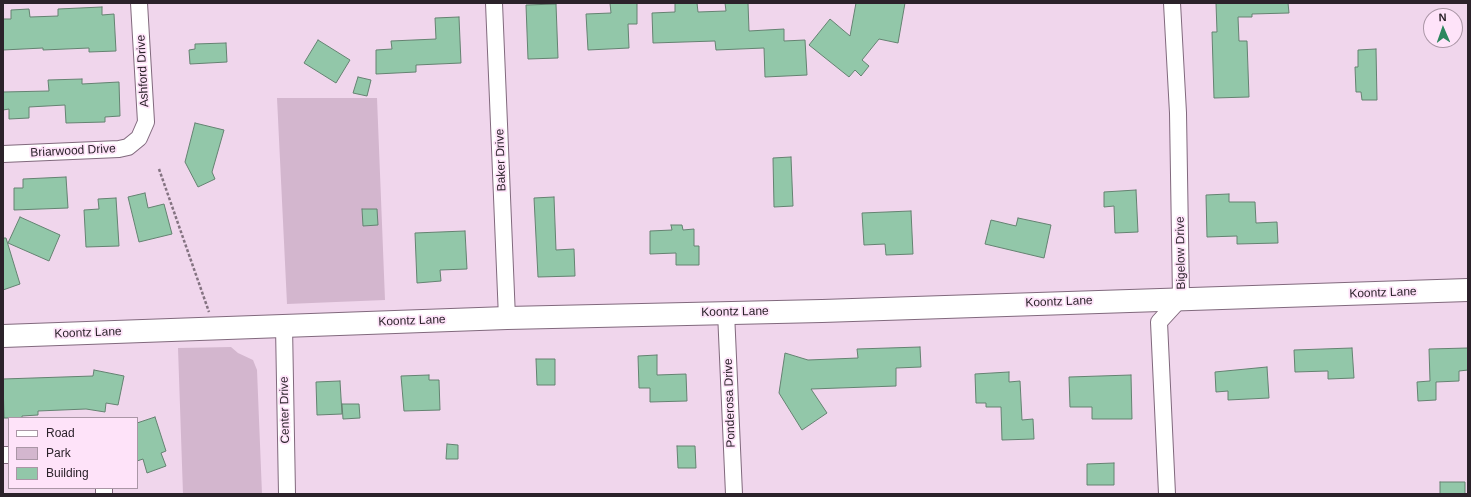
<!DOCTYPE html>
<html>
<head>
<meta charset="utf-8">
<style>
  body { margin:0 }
  #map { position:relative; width:1471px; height:497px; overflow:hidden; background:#f0d6ec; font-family:Helvetica,sans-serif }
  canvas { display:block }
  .frame { position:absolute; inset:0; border:4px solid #2b222a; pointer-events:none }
  .legend { position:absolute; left:8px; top:417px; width:130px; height:72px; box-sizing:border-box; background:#fee3f9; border:1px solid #aa96a6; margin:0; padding:5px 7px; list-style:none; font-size:12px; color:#2b222a }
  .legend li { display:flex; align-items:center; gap:8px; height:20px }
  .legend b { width:20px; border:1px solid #aa96a6 }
  .north { position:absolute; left:1423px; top:8px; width:40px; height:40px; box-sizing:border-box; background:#fee3f9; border:1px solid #aa96a6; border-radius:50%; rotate:358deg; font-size:11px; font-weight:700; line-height:16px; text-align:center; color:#2b222a }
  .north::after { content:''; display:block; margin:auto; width:14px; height:18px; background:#2b875e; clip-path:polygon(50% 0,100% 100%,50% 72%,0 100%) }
</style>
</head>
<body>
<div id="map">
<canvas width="1471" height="497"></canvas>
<div class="frame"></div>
<ul class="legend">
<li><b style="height:5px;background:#fff"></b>Road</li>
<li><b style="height:11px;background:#d3b6ce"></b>Park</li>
<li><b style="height:11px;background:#92c7a9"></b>Building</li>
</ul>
<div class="north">N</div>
</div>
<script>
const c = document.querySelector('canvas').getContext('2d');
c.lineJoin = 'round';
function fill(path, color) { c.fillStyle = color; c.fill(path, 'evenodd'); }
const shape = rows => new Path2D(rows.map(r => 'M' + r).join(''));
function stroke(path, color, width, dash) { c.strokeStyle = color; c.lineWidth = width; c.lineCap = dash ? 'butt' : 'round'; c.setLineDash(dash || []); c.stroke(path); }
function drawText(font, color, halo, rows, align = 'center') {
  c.font = font + ' Helvetica,sans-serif'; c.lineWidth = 3.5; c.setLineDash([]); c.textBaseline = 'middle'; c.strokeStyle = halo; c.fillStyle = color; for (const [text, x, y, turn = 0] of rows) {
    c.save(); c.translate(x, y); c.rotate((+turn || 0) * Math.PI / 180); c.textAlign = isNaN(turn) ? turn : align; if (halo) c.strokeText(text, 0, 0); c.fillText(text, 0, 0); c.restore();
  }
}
fill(shape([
  [277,98,377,98,385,300,287,304],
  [231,347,238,353,253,360,257,370,262,494,183,494,178,348]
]), '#d3b6ce');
const building = shape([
  [610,3,637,3,637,24,628,24,629,48,588,50,586,14,611,13,610,3],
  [675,3,697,3,698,12,726,11,725,3,748,3,749,31,784,29,784,41,805,40,807,75,765,77,764,48,716,50,715,41,653,43,652,13,675,12,675,3],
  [856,3,905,3,898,43,879,39,862,60,869,66,861,76,855,70,849,77,809,45,830,19,850,36,856,3],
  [1216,3,1288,3,1289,13,1252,14,1252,17,1238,17,1239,41,1247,41,1249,97,1214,98,1212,32,1217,32,1216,3],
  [556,4,558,58,528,59,526,5,556,4],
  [102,7,102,15,114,14,116,51,89,52,89,48,43,50,43,48,3,50,3,19,11,19,11,10,29,9,30,17,58,16,58,9,102,7],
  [459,17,461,63,416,65,416,72,376,74,376,50,392,49,391,41,436,39,435,18,459,17],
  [318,40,350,60,336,83,304,63,318,40],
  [226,43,227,62,190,64,189,50,195,49,195,44,226,43],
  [1376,49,1377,100,1362,100,1361,92,1356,92,1355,67,1358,67,1358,50,1376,49],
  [358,77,371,80,367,96,353,93,358,77],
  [82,79,82,84,119,82,120,116,105,117,105,122,66,123,65,105,29,107,29,118,9,119,9,109,3,110,3,92,49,91,48,80,82,79],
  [195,123,224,130,212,172,215,179,198,187,185,162,195,123],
  [791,157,793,206,774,207,773,158,791,157],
  [66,177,68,208,14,210,14,188,23,188,23,179,66,177],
  [1136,190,1138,232,1115,233,1114,206,1104,207,1104,192,1136,190],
  [145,193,148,208,164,204,172,234,139,242,128,197,145,193],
  [1229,194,1229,202,1255,202,1256,223,1277,222,1278,243,1237,244,1237,236,1207,237,1206,195,1229,194],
  [554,197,556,250,574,249,575,276,538,277,534,198,554,197],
  [116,198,119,246,86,247,84,210,99,209,98,199,116,198],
  [362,209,377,209,378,225,363,226,362,209],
  [911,211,913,254,886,255,885,244,864,245,862,213,911,211],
  [20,217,60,235,49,261,8,243,20,217],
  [1018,218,1051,225,1044,258,985,244,991,220,1016,226,1018,218],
  [671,225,682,225,683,230,694,229,694,246,699,246,699,265,676,265,676,253,650,254,650,231,672,230,671,225],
  [465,231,467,269,440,270,441,281,417,283,415,233,465,231],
  [3,238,6,238,20,284,3,290,3,238],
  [920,347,921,367,896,368,896,386,811,389,827,413,802,430,779,393,785,353,808,360,858,358,857,349,920,347],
  [1352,348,1354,378,1328,379,1328,371,1295,372,1294,350,1352,348],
  [1468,348,1468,370,1459,371,1459,381,1436,382,1436,400,1418,401,1417,382,1430,381,1429,349,1468,348],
  [657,355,657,375,686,374,687,401,650,402,650,388,639,388,638,356,657,355],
  [536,359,555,359,555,385,537,385,536,359],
  [1267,367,1269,398,1228,400,1228,391,1216,392,1215,372,1267,367],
  [94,370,124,376,118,405,106,403,105,412,86,409,38,411,38,415,22,416,22,418,4,418,3,379,93,376,94,370],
  [1009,372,1009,382,1020,381,1022,420,1033,419,1034,439,1002,440,1001,407,986,407,986,403,976,403,975,374,1009,372],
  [429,375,429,380,439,380,440,410,404,411,401,376,429,375],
  [1131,375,1132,419,1092,419,1092,407,1070,407,1069,377,1131,375],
  [340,381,342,414,317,415,316,382,340,381],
  [342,404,359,404,360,418,343,419,342,404],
  [155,417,166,451,161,453,166,466,147,473,143,459,137,461,137,423,155,417],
  [447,444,458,445,458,459,446,459,447,444],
  [677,446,695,446,696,468,678,468,677,446],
  [1114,463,1114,485,1087,485,1087,464,1114,463],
  [1440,482,1465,482,1465,494,1440,494,1440,482]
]);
fill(building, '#92c7a9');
stroke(building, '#648271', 1);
const street = shape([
  [494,3,507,318],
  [3,154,119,149,128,147,139,138,146,122,139,3],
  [726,312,734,494],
  [284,326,287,494],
  [3,455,9,455],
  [104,494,104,488],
  [1167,494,1159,322,1181,298,1178,113,1172,3]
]);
const secondary = shape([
  [3,336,507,318,822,311,1468,290]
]);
stroke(street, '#81697d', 18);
stroke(secondary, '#81697d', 24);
stroke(shape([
  [159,169,209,312]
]), '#847381', 2.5, [3, 2]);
stroke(street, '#fff', 16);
stroke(secondary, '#fff', 22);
drawText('12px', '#2b222a', '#fee3f9', [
  ["Ashford Drive",143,71,-93],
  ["Briarwood Drive",73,151,-3],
  ["Baker Drive",501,160,-92],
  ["Bigelow Drive",1181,253,-91],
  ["Koontz Lane",1383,293,-2],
  ["Koontz Lane",1059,302,-2],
  ["Koontz Lane",735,312,-1],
  ["Koontz Lane",412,321,-2],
  ["Koontz Lane",88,333,-2],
  ["Ponderosa Drive",730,403,-92],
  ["Center Drive",285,410,-91]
]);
</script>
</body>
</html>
